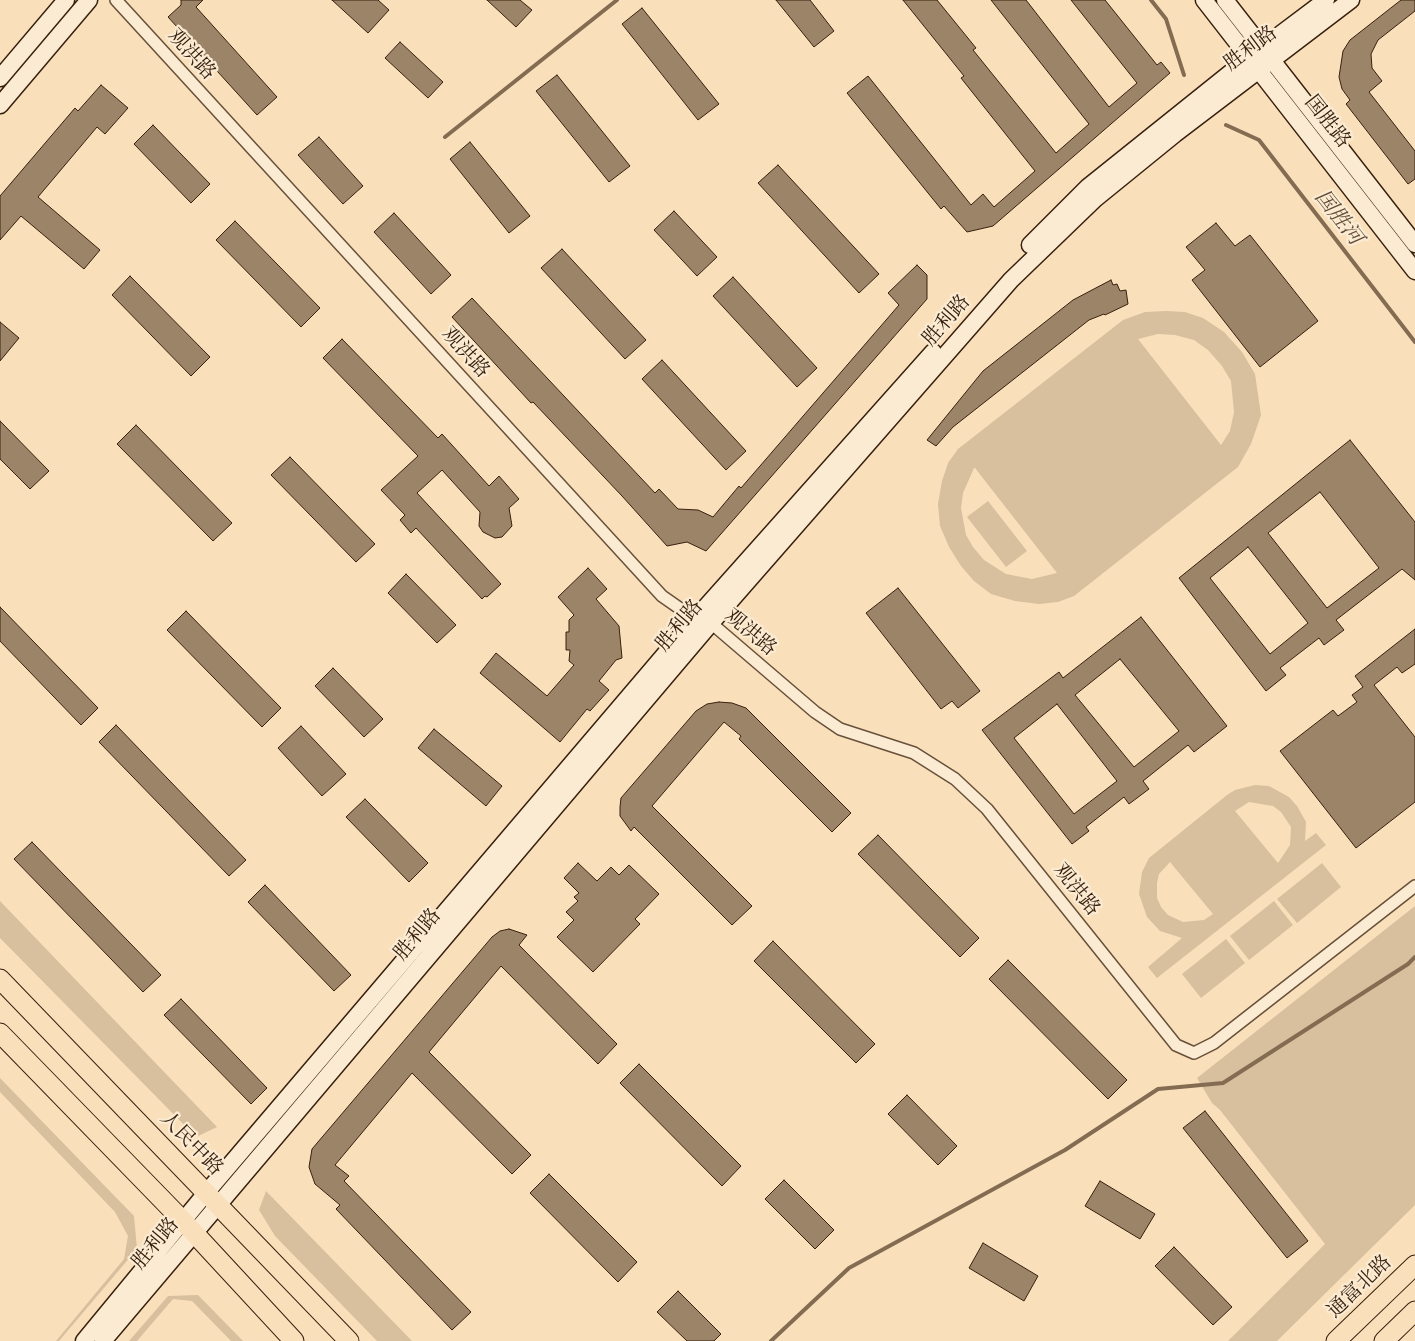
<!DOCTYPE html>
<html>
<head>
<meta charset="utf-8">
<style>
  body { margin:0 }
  canvas { display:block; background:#f9e0bb }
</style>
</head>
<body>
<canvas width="1415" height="1341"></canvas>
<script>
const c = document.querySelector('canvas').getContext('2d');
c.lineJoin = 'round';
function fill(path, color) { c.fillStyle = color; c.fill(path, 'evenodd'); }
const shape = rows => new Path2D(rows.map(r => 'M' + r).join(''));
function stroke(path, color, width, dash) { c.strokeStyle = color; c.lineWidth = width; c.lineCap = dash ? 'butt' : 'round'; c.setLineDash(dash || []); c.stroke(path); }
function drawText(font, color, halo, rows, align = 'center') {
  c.font = font + ' "Gentium Book Plus","Noto Serif SC",serif'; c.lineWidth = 4.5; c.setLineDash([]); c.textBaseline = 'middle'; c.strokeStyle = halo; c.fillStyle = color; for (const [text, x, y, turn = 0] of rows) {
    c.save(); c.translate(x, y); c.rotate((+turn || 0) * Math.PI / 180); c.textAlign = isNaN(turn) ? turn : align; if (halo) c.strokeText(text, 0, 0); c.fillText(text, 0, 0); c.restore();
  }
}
fill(shape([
  [1166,311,1185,312,1203,318,1224,332,1242,352,1255,374,1261,415,1251,444,1238,467,1074,596,1058,602,1039,604,1015,601,991,594,974,581,961,566,949,547,940,526,938,504,942,481,948,463,958,449,1123,320,1145,312],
  [1158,334,1175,335,1194,340,1208,350,1222,366,1231,381,1234,412,1230,431,1221,445,1138,339],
  [974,468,975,468,1057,573,1032,579,1006,574,984,560,973,547,966,535,961,508,963,493],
  [988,501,1027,551,1006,567,967,517],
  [1255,785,1269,786,1289,797,1297,806,1306,822,1305,841,1316,833,1326,845,1157,978,1148,967,1182,938,1160,931,1147,917,1139,894,1142,872,1149,858,1227,795,1235,790],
  [1249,802,1273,806,1281,812,1291,827,1290,845,1278,863,1235,811],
  [1170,862,1213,914,1204,920,1183,922,1168,915,1161,907,1157,898,1157,883,1159,874],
  [1322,863,1341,887,1297,923,1277,899],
  [0,901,217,1127,196,1137,0,938],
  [1274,901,1293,925,1249,960,1230,936],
  [1415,906,1415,1205,1277,1341,1228,1341,1325,1244,1220,1110,1212,1103,1197,1078],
  [1226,939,1245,963,1201,998,1182,974],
  [0,1078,134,1216,137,1249,59,1341,56,1341,124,1259,128,1236,115,1212,0,1092],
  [266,1191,412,1341,377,1341,275,1236,259,1210],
  [198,1295,243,1341,231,1341,192,1301,173,1299,137,1341,129,1341,168,1296]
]), '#d8bf9e');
stroke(shape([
  [1151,0,1166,19,1184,75],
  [1226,125,1259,140,1415,342],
  [445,137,617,0],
  [771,1341,849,1268,1065,1150,1158,1089,1223,1083,1408,964,1415,957]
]), '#846c52', 4);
const building = shape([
  [181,0,203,0,196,7,277,97,257,115,168,17,181,5,181,0],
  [332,0,378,0,389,10,368,33,332,0],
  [487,0,520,0,532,10,516,27,487,0],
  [776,0,810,0,834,31,814,47,776,0],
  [903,0,937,0,976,48,973,50,1056,153,1089,124,991,0,1026,0,1109,107,1137,83,1071,0,1105,0,1157,65,1161,62,1170,73,993,226,967,232,944,206,941,209,847,93,868,76,971,205,983,194,994,207,1035,171,961,78,964,76,903,0],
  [1401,0,1415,0,1415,11,1378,40,1371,54,1372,68,1382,81,1369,92,1415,151,1415,179,1408,184,1346,104,1350,100,1342,89,1339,77,1343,51,1350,40,1401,0],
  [642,8,719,104,698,120,622,24,642,8],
  [400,42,443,82,428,98,385,58,400,42],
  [557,75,630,166,609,182,536,91,557,75],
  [101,85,128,108,105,134,97,127,38,197,100,250,84,269,21,216,0,240,0,196,75,108,78,111,101,85],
  [153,125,210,184,191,203,134,144,153,125],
  [319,137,363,186,343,204,298,155,319,137],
  [470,142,530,216,509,233,450,159,470,142],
  [778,165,879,274,859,293,758,183,778,165],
  [674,211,717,257,697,276,654,230,674,211],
  [394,213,451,275,431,294,374,232,394,213],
  [235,221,320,308,301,327,216,240,235,221],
  [1216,223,1235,246,1250,235,1318,321,1260,367,1192,280,1205,270,1186,247,1216,223],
  [562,249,646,340,625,359,541,268,562,249],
  [917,265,927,275,927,299,706,551,687,542,667,546,622,496,533,402,531,403,452,317,472,298,655,493,659,489,678,509,698,510,713,517,739,486,741,488,899,305,888,293,917,265],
  [130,276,210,357,191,376,112,295,130,276],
  [733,277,817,368,797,387,713,296,733,277],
  [1111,280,1113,285,1117,284,1120,291,1126,290,1128,304,1105,315,1104,314,1089,320,953,427,936,446,927,440,983,371,1073,300,1111,280],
  [0,322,19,338,0,361,0,322],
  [342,339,438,438,442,434,489,486,499,476,519,499,509,508,512,526,502,537,495,538,483,532,479,526,480,512,442,470,417,493,501,584,487,597,485,596,482,599,416,528,411,533,400,520,405,515,381,490,418,456,323,358,342,339],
  [662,360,746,451,726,470,642,379,662,360],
  [0,421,49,471,30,489,0,459,0,421],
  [136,425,232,523,213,541,117,444,136,425],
  [1350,440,1415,522,1415,580,1402,569,1336,620,1344,630,1324,645,1319,638,1280,668,1286,675,1266,691,1179,578,1350,440],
  [1320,492,1379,568,1327,608,1268,533,1320,492],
  [1248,547,1308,623,1270,654,1210,578,1248,547],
  [290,457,375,544,356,562,271,475,290,457],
  [588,568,607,589,596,599,619,626,622,658,616,660,599,681,609,690,590,711,587,709,560,742,480,673,496,653,547,696,574,665,569,661,570,650,566,650,566,632,569,632,569,620,574,615,558,597,588,568],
  [406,574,456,625,437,643,388,593,406,574],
  [898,588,980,691,958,708,952,701,941,709,866,613,898,588],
  [0,607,98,708,81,725,0,641,0,607],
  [186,611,281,708,262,727,167,630,186,611],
  [1141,617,1227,726,1194,752,1188,745,1143,781,1149,789,1129,804,1124,797,1086,827,1089,831,1072,844,982,730,1059,672,1063,678,1141,617],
  [1120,659,1179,731,1134,767,1075,695,1120,659],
  [1057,704,1117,781,1074,814,1014,738,1057,704],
  [1415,629,1415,664,1402,673,1397,667,1374,685,1415,737,1415,802,1356,848,1280,751,1333,710,1338,716,1357,702,1352,695,1363,687,1355,676,1415,629],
  [333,668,383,719,364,737,315,686,333,668],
  [719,702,732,703,746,708,851,813,832,832,739,739,741,736,724,722,652,806,752,906,732,925,634,827,631,831,620,816,620,807,621,798,696,711,707,704,719,702],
  [116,725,246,860,229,876,99,742,116,725],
  [301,726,346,774,322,796,278,748,301,726],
  [434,729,502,786,486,806,418,748,434,729],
  [365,799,428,863,409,882,346,817,365,799],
  [878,835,979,938,960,957,858,854,878,835],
  [32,842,161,975,143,992,14,859,32,842],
  [578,863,597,881,611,867,619,875,629,865,659,894,635,919,640,924,593,972,557,937,574,920,566,912,578,901,574,897,579,893,564,878,578,863],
  [265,885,351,975,334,991,248,902,265,885],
  [509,929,527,935,519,945,617,1044,598,1064,501,966,429,1052,531,1155,512,1174,412,1073,335,1165,349,1176,344,1181,471,1312,452,1330,336,1209,340,1205,315,1184,309,1167,312,1149,492,937,500,931,509,929],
  [773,941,875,1044,856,1063,754,961,773,941],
  [1008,960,1127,1080,1108,1099,989,979,1008,960],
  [181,999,267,1088,251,1104,164,1015,181,999],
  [639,1064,741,1166,722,1186,620,1083,639,1064],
  [907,1095,957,1146,938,1165,888,1114,907,1095],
  [1205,1111,1308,1241,1287,1258,1183,1128,1205,1111],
  [549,1174,637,1262,618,1282,530,1193,549,1174],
  [784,1180,834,1230,815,1249,765,1199,784,1180],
  [1100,1181,1155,1214,1140,1239,1085,1206,1100,1181],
  [983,1243,1038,1276,1024,1301,969,1268,983,1243],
  [1174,1247,1232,1307,1213,1325,1155,1266,1174,1247],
  [678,1291,721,1334,714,1341,687,1341,657,1312,678,1291]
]);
fill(building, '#9c8468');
stroke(building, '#38200e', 1);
const street = shape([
  [116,0,662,596,695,619,711,623,815,712,840,729,914,753,955,779,987,809,1176,1045,1194,1053,1214,1043,1415,886]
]);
const secondary = shape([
  [1204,0,1415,271],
  [1225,0,1415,244],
  [0,78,66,0],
  [0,105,89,0],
  [1030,245,1088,187,1249,58,1326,0],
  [84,1341,206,1193,695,619,933,352],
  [103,1341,711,623,1011,280,1095,199,1175,134,1351,0]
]);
const primary = shape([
  [0,979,349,1341],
  [0,1033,183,1221,294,1341],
  [1336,1341,1415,1265],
  [1384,1341,1415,1311]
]);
stroke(street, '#685039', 14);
stroke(secondary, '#38200e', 19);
stroke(primary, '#38200e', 21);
stroke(street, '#fbebd3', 11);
stroke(secondary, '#fbebd3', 16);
stroke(primary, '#f9e0bb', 19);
drawText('20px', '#38200e', '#fbebd3', [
  ["胜利路",1251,49,-37],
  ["观洪路",191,55,48],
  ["国胜路",1327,122,52],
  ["胜利路",947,321,-49],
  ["观洪路",465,353,48],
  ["胜利路",680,626,-50],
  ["观洪路",750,633,40],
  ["观洪路",1076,890,51],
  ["胜利路",418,935,-50],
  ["人民中路",191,1144,46],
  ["胜利路",156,1244,-50],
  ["通富北路",1360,1287,-44]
]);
drawText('italic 21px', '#644c36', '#fbebd3', [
  ["国胜河",1338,218,52]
]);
</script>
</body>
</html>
